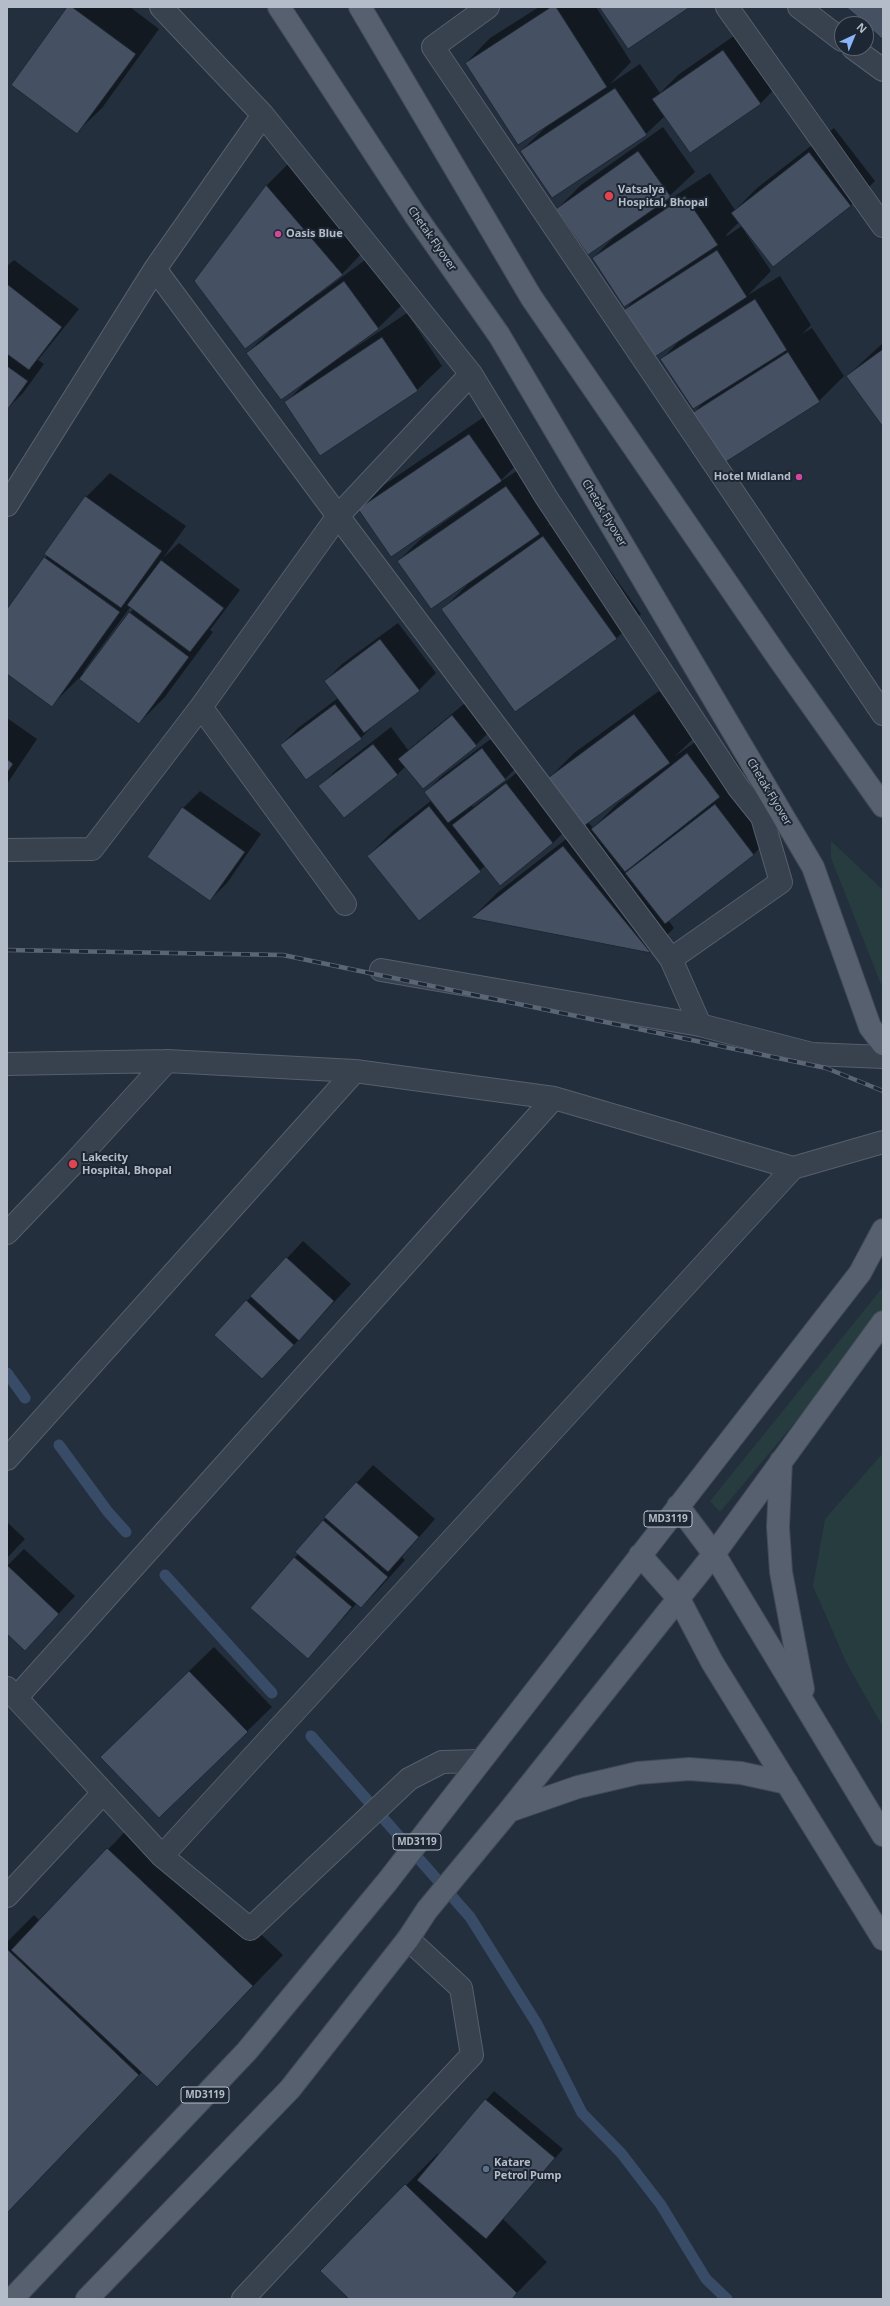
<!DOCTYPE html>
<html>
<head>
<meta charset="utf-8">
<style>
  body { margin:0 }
  #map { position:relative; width:890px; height:2306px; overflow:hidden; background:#242f3e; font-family:"Noto Sans",sans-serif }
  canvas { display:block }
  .frame { position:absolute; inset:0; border:8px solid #b4bcc9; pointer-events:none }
  .north { position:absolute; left:834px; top:16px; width:40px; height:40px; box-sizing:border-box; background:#1d2633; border:1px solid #59626f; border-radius:50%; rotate:44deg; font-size:11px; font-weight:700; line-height:16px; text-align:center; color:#b4bcc9 }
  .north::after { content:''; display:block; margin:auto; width:14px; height:18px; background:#8ab4f8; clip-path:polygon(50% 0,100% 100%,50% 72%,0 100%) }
</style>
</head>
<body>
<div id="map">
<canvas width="890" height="2306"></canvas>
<div class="frame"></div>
<div class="north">N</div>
</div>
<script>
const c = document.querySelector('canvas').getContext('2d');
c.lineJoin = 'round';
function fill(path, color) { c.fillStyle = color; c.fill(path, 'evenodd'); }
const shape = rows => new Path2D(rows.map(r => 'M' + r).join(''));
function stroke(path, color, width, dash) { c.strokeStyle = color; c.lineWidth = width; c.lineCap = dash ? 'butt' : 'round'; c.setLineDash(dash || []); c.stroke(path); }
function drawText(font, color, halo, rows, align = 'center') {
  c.font = font + ' "Noto Sans",sans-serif'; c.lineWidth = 4; c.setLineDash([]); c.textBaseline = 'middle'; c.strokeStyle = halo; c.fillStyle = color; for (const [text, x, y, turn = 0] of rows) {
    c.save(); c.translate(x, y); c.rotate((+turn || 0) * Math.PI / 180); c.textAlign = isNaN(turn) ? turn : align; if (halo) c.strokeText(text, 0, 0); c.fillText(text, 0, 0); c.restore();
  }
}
fill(shape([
  [831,841,883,890,883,989,831,858],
  [883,1287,883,1317,720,1512,710,1501],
  [883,1453,883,1727,846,1662,813,1586,825,1519]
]), '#263c3f');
fill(shape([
  [69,7,130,7,159,29,102,108,77,132],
  [539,7,596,7,631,62,610,84,640,64,660,93,678,75,748,26,785,78,761,103,690,152,665,116,646,134,521,151,546,127,466,63,490,38],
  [663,127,695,172,663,202,664,203,710,173,735,210,757,188,834,128,875,181,850,206,745,232,771,271,748,295,780,276,811,325,802,334,812,328,844,376,819,401,693,413,705,401,662,359,681,339,621,314,633,301,593,258,615,236,557,209,581,185],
  [739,222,742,226,727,236,726,235],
  [291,161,366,249,342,274,316,293,318,295,369,257,403,304,378,328,349,350,350,351,407,313,442,366,417,390,286,402,304,384,247,353,269,332,196,281,267,185],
  [14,260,79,309,38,360,44,364,23,393,7,409,7,266],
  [883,343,883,426,847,376],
  [494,410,526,456,498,483,531,462,564,509,546,527,568,512,641,614,617,638,516,711,443,609,467,585,398,561,423,537,470,504,469,502,360,510,384,485],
  [110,473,186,526,163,558,179,543,240,590,210,630,213,632,164,698,139,723,79,678,52,705,7,673,7,611,48,555,86,497],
  [131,606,134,608,85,673,83,672],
  [398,623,436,673,419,690,378,721,361,738,281,745,298,728,338,698,325,681,342,664],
  [659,691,694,738,674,757,712,730,744,771,728,787,740,780,778,829,754,854,668,920,674,928,650,952,473,917,497,893,584,825,549,778,574,753],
  [634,788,635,790,617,804,593,828,588,822],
  [639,860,639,861,629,872,627,869],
  [470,699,493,728,476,745,423,788,405,767,397,775,320,786,337,769,391,727,408,750],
  [7,718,37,739,7,784],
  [500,732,522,762,503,781,472,805,473,807,524,767,570,826,553,843,485,866,419,920,368,856,393,831,432,800,425,792,443,775],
  [200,791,261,834,227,883,210,900,183,808],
  [303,1241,351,1284,279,1361,247,1301],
  [373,1465,435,1519,402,1557,405,1560,378,1590,361,1607,357,1603,308,1657,251,1608,299,1553,297,1551,326,1517],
  [7,1522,25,1539,7,1558],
  [24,1549,75,1596,25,1650,7,1633,7,1566],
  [214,1647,272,1707,159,1817,126,1732],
  [138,1818,283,1955,157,2086,142,2072,7,2213,7,1942,34,1915,40,1921],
  [494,2091,563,2149,503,2219,547,2262,511,2299,351,2299,322,2271,437,2154,439,2155]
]), '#0007');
stroke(shape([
  [7,1373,25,1398],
  [59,1445,108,1512,126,1532],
  [165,1575,272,1693],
  [311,1736,470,1917,537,2024,582,2113,621,2153,661,2205,706,2279,727,2299]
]), '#394c67', 11);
const building = shape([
  [67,7,72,7,136,54,77,134,11,85,67,7],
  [551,7,556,7,607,87,518,145,465,63,551,7],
  [599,7,690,7,628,49,599,7],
  [846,7,883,7,883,40,866,24,846,7],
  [723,50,761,104,690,153,652,99,723,50],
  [615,88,647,135,552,198,520,151,615,88],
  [638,151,671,197,588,255,556,209,638,151],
  [809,152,851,206,773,267,731,213,809,152],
  [266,185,343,275,245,349,194,281,266,185],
  [685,196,718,245,624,307,592,258,685,196],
  [717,250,747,297,650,360,619,313,717,250],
  [344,281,379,329,281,400,246,353,344,281],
  [7,284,62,327,29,370,7,354,7,284],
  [755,299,787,350,693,409,660,359,755,299],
  [382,337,418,391,320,456,284,402,382,337],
  [883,349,883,427,846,376,883,349],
  [788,352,820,402,724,463,692,413,788,352],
  [7,366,28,381,7,410,7,366],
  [469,434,502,481,391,557,358,509,469,434],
  [506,486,540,534,431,609,397,561,506,486],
  [85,496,162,551,121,608,44,554,85,496],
  [543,536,617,639,515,712,441,609,543,536],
  [44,557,120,612,52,707,7,674,7,609,44,557],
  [161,560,224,608,190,652,127,605,161,560],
  [129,612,189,657,139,724,79,679,129,612],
  [380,639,420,691,364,733,324,681,380,639],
  [335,704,362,739,306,780,280,745,335,704],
  [634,714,670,763,584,826,548,778,634,714],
  [452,715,477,746,423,789,398,759,452,715],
  [373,744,398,775,344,818,318,786,373,744],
  [482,748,506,780,448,823,424,792,482,748],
  [687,753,720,797,625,872,591,829,687,753],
  [7,759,13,764,7,773,7,759],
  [506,783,553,843,500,886,452,825,506,783],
  [715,804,754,855,665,924,625,873,715,804],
  [429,806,481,872,419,921,367,856,429,806],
  [182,807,245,852,210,901,147,857,182,807],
  [563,846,651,953,471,918,563,846],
  [286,1257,334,1301,299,1341,250,1296,286,1257],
  [246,1300,294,1345,262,1379,214,1335,246,1300],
  [356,1482,419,1537,388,1572,324,1517,356,1482],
  [323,1520,388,1577,361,1608,295,1552,323,1520],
  [294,1557,352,1607,308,1659,250,1608,294,1557],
  [7,1565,59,1614,25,1651,7,1634,7,1565],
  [189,1671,248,1732,159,1818,100,1757,189,1671],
  [107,1848,253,1986,157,2087,11,1950,107,1848],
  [7,1949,139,2075,7,2213,7,1949],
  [485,2099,555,2158,486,2239,417,2180,485,2099],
  [405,2184,517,2293,512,2299,349,2299,320,2271,405,2184]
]);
fill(building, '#455162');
stroke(building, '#1f2835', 1);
const minor = shape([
  [161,7,263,115,471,374,546,497,738,787,762,817,781,882,671,959],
  [488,7,433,47,883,714],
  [727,7,883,226],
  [799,7,842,40],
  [853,48,883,70],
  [155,269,338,516,671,959,700,1025],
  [7,505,155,269,263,115],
  [201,707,345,904],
  [7,850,92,849,201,707,338,516,471,374],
  [381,970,700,1025,812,1054,883,1057],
  [7,1064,167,1061,355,1071,554,1098,793,1168,883,1142],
  [7,1233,73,1164,167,1061],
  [7,1459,355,1071],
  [7,1688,162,1856,250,1929,409,1779,442,1762,480,1761],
  [16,1698,554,1098],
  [162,1856,793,1168],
  [7,1896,103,1793],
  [243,2299,472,2055,461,1988,408,1939]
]);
const major = shape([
  [279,7,415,215,499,335,813,867,870,1027,883,1044],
  [360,7,531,297,779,659,883,806],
  [781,1461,778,1527,781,1572,803,1689],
  [678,1506,714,1554,883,1835],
  [640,1555,679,1599,712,1662,883,1939],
  [509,1811,578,1787,638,1773,689,1769,741,1773,787,1783],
  [12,2299,247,2051,387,1882,860,1273,883,1230],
  [87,2299,290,2089,408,1939,427,1910,509,1811,714,1554,883,1322]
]);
stroke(minor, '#565f6c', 24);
stroke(major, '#414a57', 24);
stroke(minor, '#38414e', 22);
stroke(major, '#56606e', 22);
const rail = shape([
  [7,950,283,955,826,1068,883,1091]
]);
stroke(rail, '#5a6575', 4.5);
stroke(rail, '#1d2633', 3, [9]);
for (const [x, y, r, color] of [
  [609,196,5,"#e0444e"],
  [278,234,4,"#d1479c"],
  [799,477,4,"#d1479c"],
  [73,1164,5,"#e0444e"],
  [486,2169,4,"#5c6f8a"]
]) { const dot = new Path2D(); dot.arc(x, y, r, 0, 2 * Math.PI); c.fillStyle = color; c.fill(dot); stroke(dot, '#1d2633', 1.5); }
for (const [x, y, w] of [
  [668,1519,48],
  [417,1842,48],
  [205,2095,48]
]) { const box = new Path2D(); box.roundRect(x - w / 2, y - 8, w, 16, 3); c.fillStyle = '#1d2633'; c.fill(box); stroke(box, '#b4bcc9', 1); }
drawText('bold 10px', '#b4bcc9', null, [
  ["MD3119",668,1519],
  ["MD3119",417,1842],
  ["MD3119",205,2095]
]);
drawText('bold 11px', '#b4bcc9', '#1d2633', [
  ["Vatsalya",618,190],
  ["Hospital, Bhopal",618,203],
  ["Oasis Blue",286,234],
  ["Hotel Midland",791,477,"right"],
  ["Lakecity",82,1158],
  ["Hospital, Bhopal",82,1171],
  ["Katare",494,2163],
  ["Petrol Pump",494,2176]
], 'left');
drawText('11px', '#b4bcc9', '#1d2633', [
  ["Chetak Flyover",432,239,55],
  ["Chetak Flyover",604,513,59],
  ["Chetak Flyover",769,792,59]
]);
</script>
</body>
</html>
